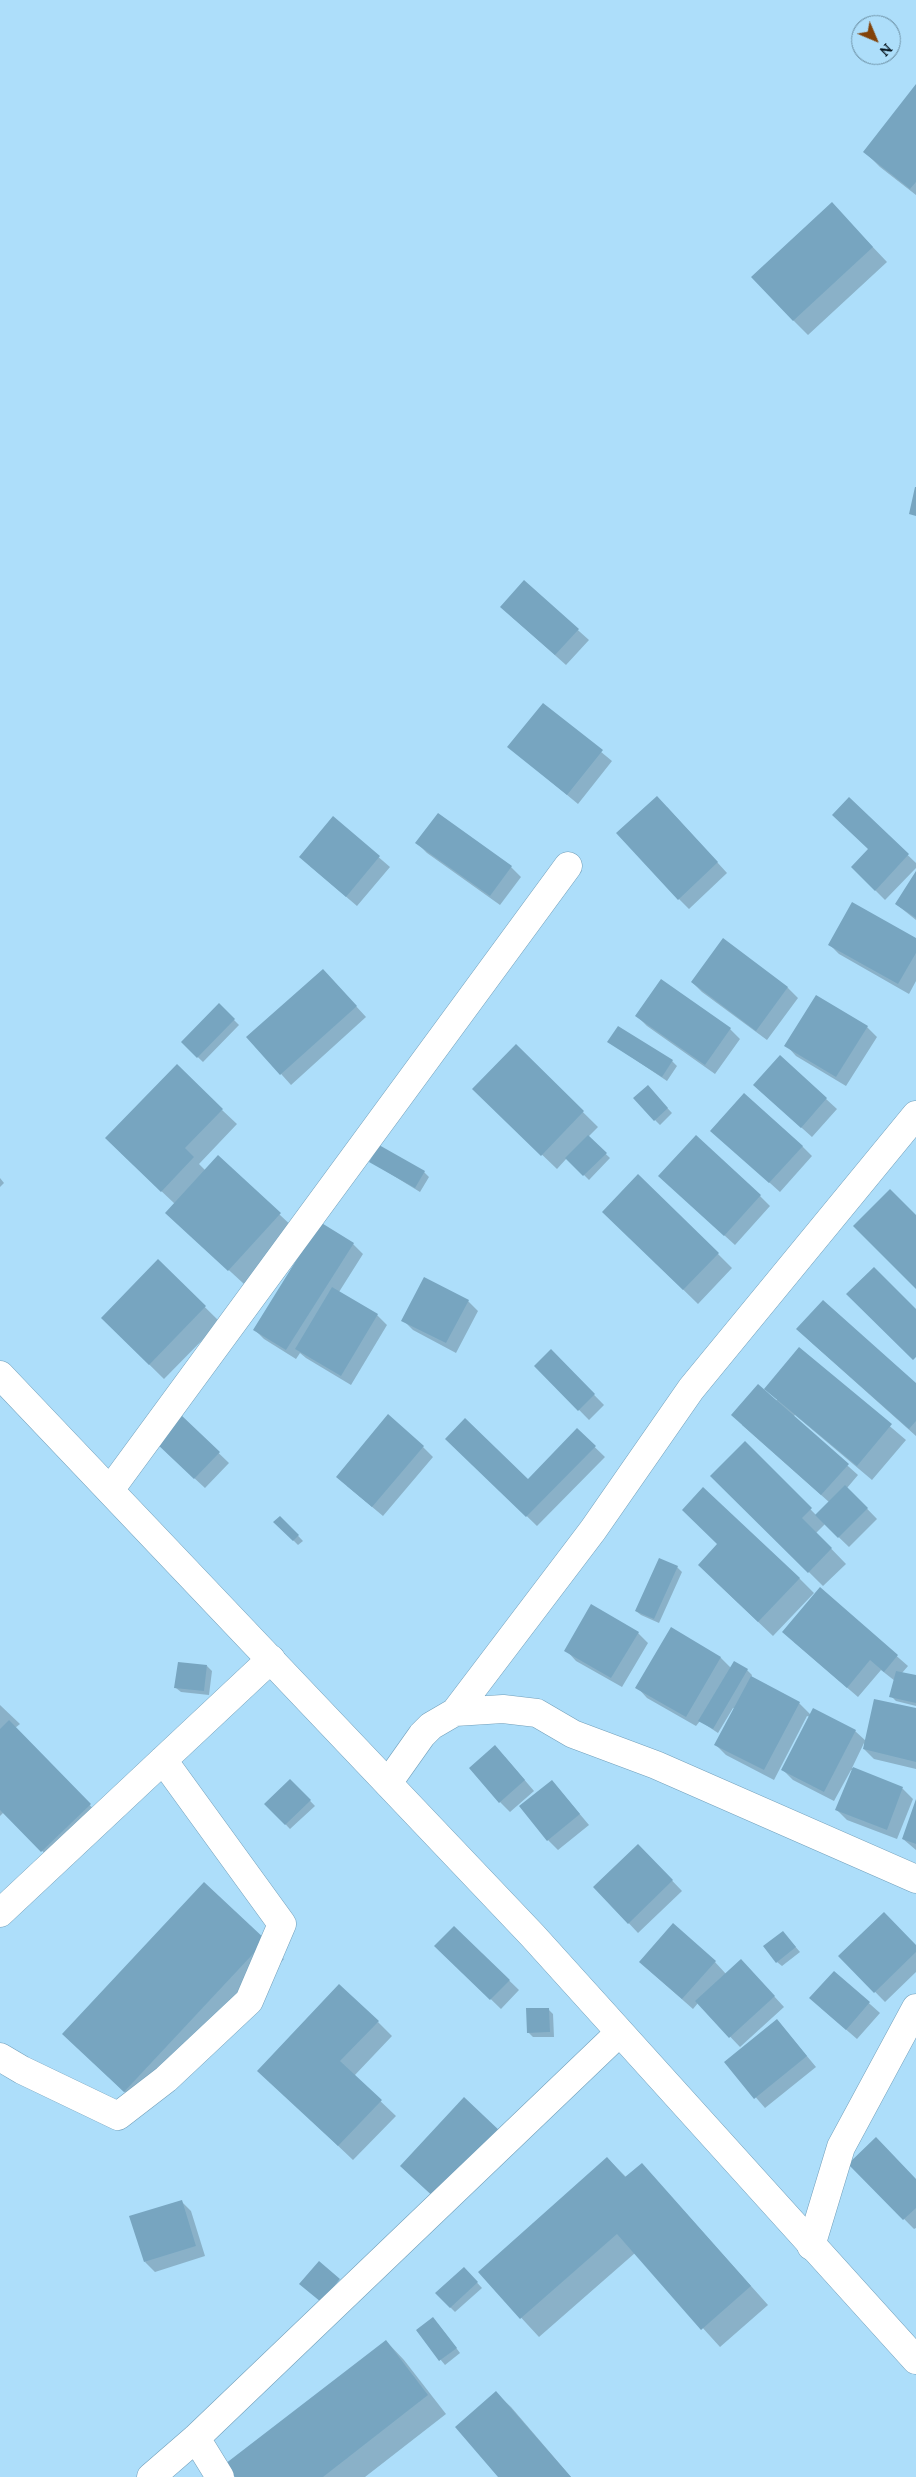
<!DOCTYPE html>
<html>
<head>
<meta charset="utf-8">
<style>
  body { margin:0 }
  #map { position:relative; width:916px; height:2477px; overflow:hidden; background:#addefa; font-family:Lora,serif }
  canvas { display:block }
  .north { position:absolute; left:851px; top:15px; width:50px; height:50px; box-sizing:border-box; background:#addefa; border:1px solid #688b9f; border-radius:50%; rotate:135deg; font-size:14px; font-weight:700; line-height:20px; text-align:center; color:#000e17 }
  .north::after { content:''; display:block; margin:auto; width:18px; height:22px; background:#824209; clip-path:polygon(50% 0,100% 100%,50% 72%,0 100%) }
</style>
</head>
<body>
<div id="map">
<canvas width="916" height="2477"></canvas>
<div class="north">N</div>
</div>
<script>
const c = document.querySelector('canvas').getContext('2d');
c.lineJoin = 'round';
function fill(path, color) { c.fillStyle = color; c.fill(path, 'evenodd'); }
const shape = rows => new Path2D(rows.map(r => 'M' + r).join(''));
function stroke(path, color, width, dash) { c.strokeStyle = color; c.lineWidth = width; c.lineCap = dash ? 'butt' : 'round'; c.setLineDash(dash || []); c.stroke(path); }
fill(shape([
  [916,86,916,195,880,167,865,152],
  [832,204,887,262,808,335,793,320],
  [524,582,589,640,566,665,512,617],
  [543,704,612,761,578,804,509,747],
  [849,799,916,863,916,868,885,900,852,867,870,849],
  [667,807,727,873,689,909,679,899],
  [333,818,390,867,357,906,310,866],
  [417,843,511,867,521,877,500,905,427,853],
  [916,874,916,920,896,904],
  [916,939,916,981,909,994,839,954,829,944],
  [723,940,788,988,798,998,767,1040,702,992,692,982],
  [333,981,366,1017,291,1085,248,1037],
  [219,1005,239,1025,203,1062,182,1042],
  [637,1016,730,1029,740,1039,715,1074,647,1026],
  [867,1027,877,1037,846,1086,796,1056,786,1045],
  [609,1042,672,1061,677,1066,667,1081],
  [516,1046,598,1127,588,1137,610,1158,589,1180,567,1158,557,1169,488,1103],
  [780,1057,837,1109,812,1137,765,1095],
  [652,1092,672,1113,660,1125,655,1120],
  [222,1110,237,1124,199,1164,206,1171,218,1157,295,1229,244,1284,182,1227,175,1204,121,1153],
  [722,1140,802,1146,812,1156,780,1192],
  [371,1162,424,1172,429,1177,420,1192],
  [0,1178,4,1183,0,1187],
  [670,1186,760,1196,770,1206,735,1245],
  [618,1226,718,1254,732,1268,698,1304],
  [353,1244,363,1254,339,1292,377,1315,387,1325,351,1385,306,1358,300,1353,296,1359,264,1339,254,1329],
  [158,1261,220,1322,164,1379,102,1318],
  [468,1301,478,1311,456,1353,413,1330,403,1320],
  [798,1329,916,1384,916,1436,813,1344],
  [799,1349,906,1440,872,1480,795,1415,793,1417,858,1475,847,1488,877,1519,849,1547,825,1524,816,1533,846,1564,823,1586,712,1476,745,1443,816,1515,829,1502,742,1425,777,1400],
  [551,1351,604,1405,589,1420,536,1366],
  [180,1416,229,1463,205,1488,166,1452],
  [577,1430,605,1457,537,1526,447,1439,528,1480],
  [423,1447,433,1457,383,1516,347,1486],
  [280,1517,303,1541,298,1545,275,1522],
  [677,1567,682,1572,659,1623,641,1615,636,1611],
  [799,1578,814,1593,773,1636,714,1580],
  [820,1589,908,1666,902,1673,916,1677,916,1706,896,1701,891,1696,895,1681,881,1670,858,1697,794,1642],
  [672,1629,721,1658,731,1668,747,1670,752,1675,751,1678,799,1703,811,1715,855,1731,866,1741,916,1709,916,1769,874,1759,864,1749,864,1743,852,1768,903,1789,913,1799,897,1839,847,1820,837,1810,852,1770,851,1770,834,1801,793,1780,783,1770,810,1717,807,1716,774,1780,726,1755,716,1745,735,1709,733,1708,718,1733,700,1721,696,1726,647,1698,637,1687],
  [638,1633,648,1643,622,1687,576,1661,566,1650],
  [207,1666,212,1671,209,1695,181,1692,176,1688],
  [0,1705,20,1724,15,1728,108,1824,61,1870,4,1812,0,1816],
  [505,1757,534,1791,510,1812,500,1802],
  [290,1780,315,1806,290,1829,266,1804],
  [552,1781,589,1825,558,1850,548,1840],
  [916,1802,916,1850,903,1839],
  [638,1845,682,1891,638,1933,595,1887],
  [454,1927,519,1990,501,2009,436,1946],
  [787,1937,800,1952,782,1966,777,1962],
  [265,1941,284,1959,143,2110,64,2034],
  [916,1946,916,1972,885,2002,840,1956],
  [715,1962,726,1974,751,1971,784,2007,740,2047,698,2003,693,2009,651,1972],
  [834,1972,880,2013,857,2039,821,2008],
  [548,2009,553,2014,554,2037,533,2037,528,2032],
  [777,2020,816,2067,765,2108,726,2063],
  [378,2022,392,2036,354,2076,396,2116,353,2160,274,2085],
  [607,2158,627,2178,642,2164,768,2305,720,2347,635,2253,539,2337,479,2272],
  [850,2164,916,2181,916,2228,914,2229],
  [181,2201,191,2211,205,2256,155,2272,145,2262],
  [469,2274,482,2288,455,2312,437,2294],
  [438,2324,460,2353,445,2365,417,2331],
  [386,2341,404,2360,446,2414,365,2477,237,2477],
  [496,2393,511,2407,571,2477,500,2477]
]), '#0003');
fill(shape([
  [916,84,916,182,910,189,863,152],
  [832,202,873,247,793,321,751,277],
  [915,487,916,487,916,516,909,514],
  [524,580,579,629,555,655,500,607],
  [543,703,603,750,567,795,507,747],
  [657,796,718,862,678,900,616,833],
  [849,797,909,854,875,891,851,867,868,849,832,815],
  [438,813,512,866,490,896,415,843],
  [333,816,380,856,346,897,299,857],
  [916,871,916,918,895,904],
  [852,902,916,938,916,953,898,984,828,945],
  [723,938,788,987,756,1031,691,982],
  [323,969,357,1006,280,1075,246,1037],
  [661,979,731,1028,705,1065,635,1016],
  [816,995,868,1026,836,1077,784,1046],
  [219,1003,235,1019,197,1058,181,1042],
  [618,1026,673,1060,662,1077,607,1042],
  [516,1044,584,1111,541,1156,472,1089],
  [780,1055,827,1098,801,1128,753,1085],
  [177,1064,223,1109,185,1148,194,1157,161,1192,105,1138],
  [648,1085,668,1108,654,1121,633,1098],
  [744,1093,803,1146,769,1183,710,1131],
  [588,1135,607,1153,583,1176,565,1158],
  [696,1135,761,1195,724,1236,658,1176],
  [379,1145,425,1171,415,1188,369,1162],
  [218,1155,281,1213,228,1271,165,1213],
  [638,1174,719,1253,683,1290,602,1212],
  [890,1189,916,1215,916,1289,853,1226],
  [320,1222,354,1243,286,1350,253,1330],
  [158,1259,206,1306,149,1365,101,1318],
  [874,1267,916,1309,916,1357,913,1360,846,1294],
  [424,1277,469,1300,446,1343,401,1321],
  [332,1287,378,1314,341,1376,295,1349],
  [823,1300,916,1383,916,1421,909,1429,796,1329],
  [799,1347,892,1424,857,1466,764,1389],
  [551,1349,595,1394,578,1411,534,1366],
  [758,1384,849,1464,821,1495,731,1415],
  [180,1414,220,1452,194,1479,155,1442],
  [388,1414,424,1446,372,1507,336,1477],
  [465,1418,528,1479,577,1428,596,1446,526,1517,445,1439],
  [745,1441,812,1508,802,1518,832,1548,808,1573,710,1476],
  [845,1485,868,1508,838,1538,815,1515],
  [703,1487,800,1578,758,1622,698,1565,717,1544,682,1510],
  [280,1516,299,1535,293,1541,273,1522],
  [659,1558,678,1566,654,1619,635,1611],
  [820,1587,898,1655,884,1672,870,1660,847,1688,782,1632],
  [591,1604,639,1632,611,1678,564,1651],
  [671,1627,721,1657,686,1717,635,1688],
  [734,1661,748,1669,713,1729,698,1721],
  [178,1662,207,1665,204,1691,174,1688],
  [896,1671,916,1675,916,1703,889,1697],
  [751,1676,800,1702,764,1770,714,1745],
  [874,1699,916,1708,916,1762,863,1749],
  [813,1708,856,1730,824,1792,781,1770],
  [9,1720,91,1804,41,1852,0,1810,0,1729],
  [495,1745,525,1780,499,1803,469,1768],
  [853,1767,903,1787,887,1830,835,1810],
  [290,1779,311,1800,285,1825,264,1804],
  [552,1780,580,1814,547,1841,519,1806],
  [916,1799,916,1844,902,1839],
  [638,1844,673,1880,628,1924,593,1887],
  [204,1882,266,1940,124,2092,62,2034],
  [884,1912,916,1945,916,1952,874,1993,838,1956],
  [673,1923,716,1961,682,1999,639,1962],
  [454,1926,510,1980,490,2000,434,1946],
  [783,1931,796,1947,776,1963,763,1946],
  [741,1959,775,1996,729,2038,695,2001],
  [834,1971,870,2002,846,2030,809,1998],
  [339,1984,379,2021,340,2061,382,2100,338,2146,257,2071],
  [526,2008,549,2008,550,2032,527,2033],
  [777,2019,807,2056,754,2099,724,2062],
  [464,2097,502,2133,438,2201,400,2166],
  [876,2137,916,2179,916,2208,903,2220,848,2164],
  [607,2157,625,2177,642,2163,751,2286,701,2330,617,2234,520,2319,478,2272],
  [182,2200,196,2246,144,2262,129,2216],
  [319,2261,340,2279,321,2302,299,2284],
  [464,2267,478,2282,450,2308,435,2293],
  [433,2317,457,2348,439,2361,416,2330],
  [386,2340,428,2395,323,2477,235,2477,225,2464],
  [496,2391,571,2477,498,2477,455,2427]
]), '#77a5c0');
const minor = shape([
  [110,1490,568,866],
  [455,1712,593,1530,691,1389,916,1115],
  [388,1783,422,1735,431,1726,455,1712,503,1709,537,1713,573,1734,656,1765,916,1879],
  [0,1913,271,1659],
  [0,2057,22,2070,118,2116,166,2079,249,2001,282,1924,163,1760],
  [811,2246,841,2147,916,2008],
  [196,2438,220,2477],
  [151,2477,196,2438,619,2033]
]);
const tertiary = shape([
  [0,1375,533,1936,916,2360]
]);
stroke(minor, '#719fba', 29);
stroke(tertiary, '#719fba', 29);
stroke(minor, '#fff', 28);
stroke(tertiary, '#fff', 28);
</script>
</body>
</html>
